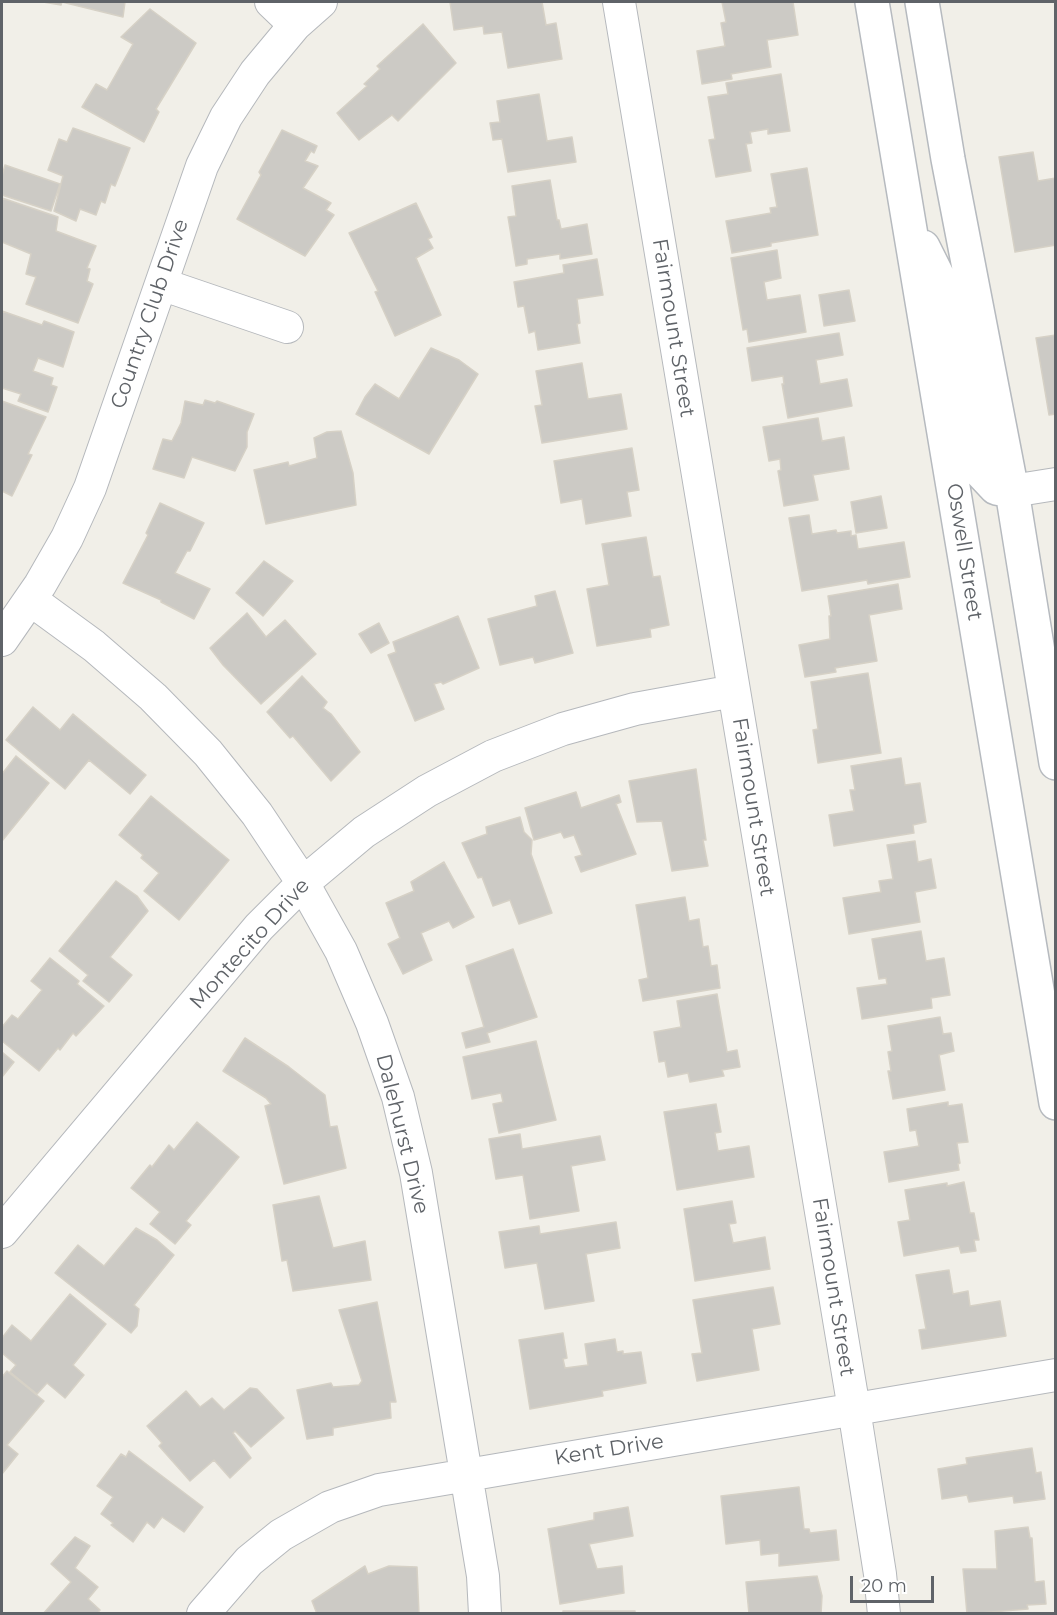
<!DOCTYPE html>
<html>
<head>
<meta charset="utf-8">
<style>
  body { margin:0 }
  #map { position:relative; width:1057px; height:1615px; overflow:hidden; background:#f1efe8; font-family:Montserrat,sans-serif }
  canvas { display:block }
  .frame { position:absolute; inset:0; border:3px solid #5f6368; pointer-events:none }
  .scale { position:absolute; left:850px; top:1576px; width:84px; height:27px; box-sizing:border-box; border:3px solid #5f6368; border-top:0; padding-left:8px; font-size:18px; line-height:21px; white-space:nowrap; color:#5f6368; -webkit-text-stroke:4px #fff; paint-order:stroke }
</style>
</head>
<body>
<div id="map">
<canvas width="1057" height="1615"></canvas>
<div class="frame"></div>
<div class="scale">20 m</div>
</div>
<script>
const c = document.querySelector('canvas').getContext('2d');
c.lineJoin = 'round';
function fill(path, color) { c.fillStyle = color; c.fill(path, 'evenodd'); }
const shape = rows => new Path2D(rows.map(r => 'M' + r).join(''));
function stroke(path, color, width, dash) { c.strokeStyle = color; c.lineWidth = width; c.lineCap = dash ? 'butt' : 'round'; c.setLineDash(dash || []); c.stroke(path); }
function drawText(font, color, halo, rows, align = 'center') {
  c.font = font + ' Montserrat,sans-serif'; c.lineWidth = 5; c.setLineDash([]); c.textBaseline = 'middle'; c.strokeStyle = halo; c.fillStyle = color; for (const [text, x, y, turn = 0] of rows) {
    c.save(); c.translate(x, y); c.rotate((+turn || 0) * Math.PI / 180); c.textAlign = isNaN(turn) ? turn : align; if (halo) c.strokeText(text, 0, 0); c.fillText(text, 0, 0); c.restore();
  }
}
const building = shape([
  [43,2,125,2,123,17,62,2,61,5,43,2],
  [450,2,542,2,546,25,556,23,562,59,508,68,502,32,484,34,483,26,454,30,450,2],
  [722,2,793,2,798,35,767,40,771,67,731,74,732,79,702,84,697,51,725,46,721,23,726,22,722,2],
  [150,9,196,43,156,109,159,112,144,142,82,107,96,84,107,90,133,44,121,37,150,9],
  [423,24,456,63,398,121,392,115,359,140,337,113,367,86,364,84,380,69,377,66,423,24],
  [781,74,790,131,768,134,768,129,750,132,752,143,746,144,751,171,716,177,709,140,715,139,708,97,728,94,726,83,781,74],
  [539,94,547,141,572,137,576,162,508,172,502,139,493,140,490,123,500,122,497,101,539,94],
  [73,128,130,148,115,186,111,184,105,203,101,201,96,215,80,209,76,221,54,211,63,176,48,170,59,139,67,142,73,128],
  [282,130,317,146,314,153,311,151,305,161,318,166,303,188,331,203,326,210,334,215,305,256,237,219,261,175,259,172,282,130],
  [1033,152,1038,181,1056,178,1056,245,1015,252,999,157,1033,152],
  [5,165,60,184,51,211,2,195,2,176,5,165],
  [807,168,818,235,771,243,771,246,732,253,726,221,771,213,770,208,777,207,771,174,807,168],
  [550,180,557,220,559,220,561,229,587,224,592,254,560,259,560,254,527,259,527,264,516,266,508,217,516,216,512,186,550,180],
  [2,198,58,217,56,231,96,246,87,268,90,269,87,281,93,284,78,323,26,304,36,277,26,274,31,254,2,242,2,198],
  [416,203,432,237,428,239,433,248,416,258,441,315,395,336,375,292,378,291,349,233,416,203],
  [777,250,781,278,764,282,767,300,800,295,806,332,749,342,747,329,743,330,731,258,777,250],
  [597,259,603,295,577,299,580,323,577,324,580,343,538,350,535,331,529,333,524,306,518,307,514,282,564,273,563,265,597,259],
  [849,290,855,321,824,326,819,295,849,290],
  [2,311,42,325,44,321,74,332,63,367,38,358,33,371,53,378,51,385,57,387,48,412,18,401,21,394,2,388,2,311],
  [839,333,843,355,816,360,820,384,847,379,852,406,788,418,782,384,784,384,783,376,752,381,747,348,839,333],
  [1056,335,1056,414,1049,415,1036,338,1056,335],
  [431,348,459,360,478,374,429,454,356,414,365,397,375,384,399,399,431,348],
  [582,363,588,399,621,394,627,429,542,443,535,406,542,405,536,371,582,363],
  [205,400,215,403,217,401,254,414,247,432,247,447,235,471,192,457,184,478,153,469,163,439,172,441,181,423,185,401,203,405,205,400],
  [2,401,46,417,28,454,32,455,12,496,2,491,2,401],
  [818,418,822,441,844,437,849,469,813,475,818,500,784,506,778,471,781,470,780,459,769,461,763,427,818,418],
  [341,431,353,473,356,505,266,524,254,470,288,462,289,466,317,458,314,438,327,432,341,431],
  [632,448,639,490,627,492,631,516,586,524,582,499,561,503,554,461,632,448],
  [881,496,887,528,856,533,851,502,881,496],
  [160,503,204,523,190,551,187,551,175,573,210,589,194,619,161,602,161,600,123,583,148,535,146,533,160,503],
  [809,515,812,534,836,530,837,533,851,531,851,536,856,535,858,549,904,542,910,577,868,584,867,580,802,591,789,518,809,515],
  [646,537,653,577,660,576,669,625,650,629,651,637,597,646,587,589,609,585,602,544,646,537],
  [264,561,293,581,263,616,236,593,264,561],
  [898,584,902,609,869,615,877,661,835,668,836,672,805,677,799,645,830,639,829,616,831,616,828,596,898,584],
  [555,591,573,653,535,663,533,657,500,665,488,619,537,606,535,596,555,591],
  [247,613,266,637,285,620,316,654,261,704,223,665,210,648,247,613],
  [458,616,479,668,443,684,441,682,434,684,444,709,415,721,388,655,396,652,393,642,458,616],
  [379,623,389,643,371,653,359,634,379,623],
  [868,673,881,753,818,763,813,730,818,729,811,682,868,673],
  [302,676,327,702,323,708,331,714,360,752,331,781,293,736,290,738,267,712,302,676],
  [33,707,60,730,73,714,146,775,130,794,89,760,65,789,6,740,33,707],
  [16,756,49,783,2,841,2,774,16,756],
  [901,758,905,785,920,783,926,822,913,825,914,833,834,846,829,815,854,811,850,790,855,790,851,766,901,758],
  [696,769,706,840,703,840,708,866,672,871,662,821,637,822,629,781,696,769],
  [576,792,581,808,619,795,621,802,616,804,636,854,581,872,575,857,582,855,574,835,564,838,561,832,534,840,525,808,576,792],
  [151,796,229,860,179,920,144,891,159,873,141,858,143,855,119,835,151,796],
  [520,817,524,832,532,840,531,854,552,913,519,924,510,900,493,906,482,877,478,878,462,843,487,834,486,827,520,817],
  [915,841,918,862,931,859,936,888,915,892,920,922,849,934,843,898,881,892,879,881,893,879,887,845,915,841],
  [444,862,474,917,453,928,449,921,421,933,432,960,403,974,388,944,400,938,386,903,414,891,411,882,444,862],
  [116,881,137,896,148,911,110,957,132,975,109,1002,83,981,88,975,59,951,116,881],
  [685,897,689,921,699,919,703,947,708,946,711,966,717,965,720,988,643,1001,639,980,648,978,636,905,685,897],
  [921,931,926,961,944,958,950,995,931,998,932,1008,862,1019,857,988,887,984,886,978,879,979,872,939,921,931],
  [513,949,537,1017,487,1033,490,1042,466,1048,462,1033,484,1027,466,966,513,949],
  [50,958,79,981,77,984,104,1006,76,1036,73,1033,60,1050,58,1048,39,1071,2,1041,2,1027,12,1015,18,1019,42,990,31,981,50,958],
  [717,994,727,1052,737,1050,740,1067,722,1070,724,1076,690,1082,688,1073,668,1077,665,1061,659,1062,654,1032,681,1027,677,1001,717,994],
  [940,1017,943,1034,951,1033,954,1051,939,1055,945,1090,893,1099,888,1071,891,1071,888,1052,892,1051,888,1026,940,1017],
  [245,1038,289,1067,325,1095,330,1127,337,1126,346,1168,284,1184,265,1106,271,1104,266,1098,223,1071,245,1038],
  [536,1041,556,1120,499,1133,493,1104,503,1102,501,1093,472,1099,463,1057,536,1041],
  [2,1052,14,1062,2,1077,2,1052],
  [948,1102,948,1106,962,1104,968,1142,957,1143,960,1163,958,1164,959,1170,889,1182,884,1152,919,1146,916,1130,910,1131,907,1109,948,1102],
  [716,1104,721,1132,715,1133,718,1151,749,1146,754,1177,677,1190,664,1112,716,1104],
  [197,1122,239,1157,186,1221,191,1225,175,1244,150,1224,160,1212,131,1188,150,1165,152,1167,169,1145,174,1150,197,1122],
  [520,1134,522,1149,600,1136,605,1160,571,1166,579,1211,530,1219,523,1175,496,1179,489,1139,520,1134],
  [964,1182,970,1213,974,1213,979,1240,974,1240,976,1251,961,1253,959,1246,904,1256,898,1222,910,1220,905,1190,947,1183,947,1186,964,1182],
  [319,1196,333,1248,365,1241,371,1280,293,1291,287,1260,282,1261,273,1205,319,1196],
  [732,1201,736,1223,729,1224,733,1243,765,1237,770,1269,695,1281,684,1209,732,1201],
  [616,1222,620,1248,586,1254,594,1301,545,1309,537,1263,505,1268,499,1232,539,1226,540,1234,616,1222],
  [136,1228,157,1240,174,1255,134,1305,139,1309,137,1326,131,1333,55,1273,78,1245,104,1266,136,1228],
  [949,1270,953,1294,968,1291,970,1306,1000,1301,1006,1336,922,1349,919,1330,926,1329,916,1275,949,1270],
  [773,1287,780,1324,752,1329,759,1370,697,1381,692,1354,702,1353,693,1300,773,1287],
  [70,1294,106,1324,73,1365,84,1375,65,1398,47,1383,37,1394,10,1372,16,1365,2,1353,2,1338,12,1325,31,1341,70,1294],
  [377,1302,396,1402,390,1402,391,1418,333,1428,333,1435,307,1439,297,1390,331,1383,333,1387,359,1385,362,1381,339,1310,377,1302],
  [563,1333,567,1358,563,1359,565,1368,588,1365,585,1344,615,1339,617,1352,623,1351,623,1354,641,1352,646,1383,602,1391,603,1396,530,1409,519,1340,563,1333],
  [7,1371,44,1401,7,1445,18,1454,2,1474,2,1377,7,1371],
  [250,1388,257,1389,284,1418,251,1447,235,1431,233,1433,251,1458,230,1478,214,1460,190,1481,159,1446,162,1443,147,1426,186,1391,200,1407,212,1398,224,1410,250,1388],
  [1032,1448,1036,1473,1041,1472,1045,1499,1014,1503,1013,1496,969,1502,967,1495,942,1499,938,1469,967,1464,966,1458,1032,1448],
  [129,1451,203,1507,184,1532,162,1517,154,1528,147,1522,133,1542,111,1525,113,1523,101,1514,113,1497,97,1486,121,1454,126,1457,129,1451],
  [799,1487,804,1529,809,1529,810,1533,836,1530,839,1560,779,1566,779,1553,761,1555,760,1540,726,1544,721,1496,799,1487],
  [628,1507,633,1536,589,1544,597,1569,622,1566,624,1593,560,1604,548,1529,594,1520,594,1513,628,1507],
  [1028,1527,1030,1538,1032,1538,1035,1582,1044,1581,1046,1604,1027,1605,1028,1609,967,1614,963,1569,997,1569,995,1531,1028,1527],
  [75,1537,90,1546,75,1568,98,1587,88,1599,100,1610,97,1614,43,1614,71,1582,51,1564,75,1537],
  [365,1566,368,1574,389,1566,417,1567,419,1614,317,1614,312,1601,365,1566],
  [817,1576,822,1596,821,1614,749,1614,746,1582,817,1576],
  [563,1611,635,1611,635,1614,563,1614,563,1611]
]);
fill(building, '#cccac5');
stroke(building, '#d6d1c6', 1.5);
const street = shape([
  [271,2,295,25],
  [619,2,854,1409,880,1574,884,1614],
  [161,284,287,327],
  [1012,491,1056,484],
  [31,600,94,646,153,697,208,753,257,814,303,883,341,951,372,1023,398,1097,416,1173,483,1576,485,1614],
  [2,640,40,585,67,538,90,488,202,166,226,117,255,73,295,25,321,2],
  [2,1232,259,927,303,883,364,832,427,791,493,756,563,729,635,709,734,691],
  [203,1614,249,1561,281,1535,330,1507,379,1490,1056,1375]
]);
const secondary = shape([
  [872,2,1056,1103],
  [922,2,948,159,1012,491,1056,763],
  [923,247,953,307,969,418,979,470,996,488,1012,491]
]);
stroke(street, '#b5b8bc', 34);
stroke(secondary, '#b6babf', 36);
stroke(street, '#fff', 32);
stroke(secondary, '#fff', 33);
drawText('21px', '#5f6368', '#fff', [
  ["Country Club Drive",150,314,-71],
  ["Fairmount Street",673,328,81],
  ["Oswell Street",964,552,81],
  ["Fairmount Street",753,807,81],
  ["Montecito Drive",250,944,-48],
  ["Dalehurst Drive",402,1134,76],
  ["Fairmount Street",833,1287,81],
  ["Kent Drive",609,1450,-9]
]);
</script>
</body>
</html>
